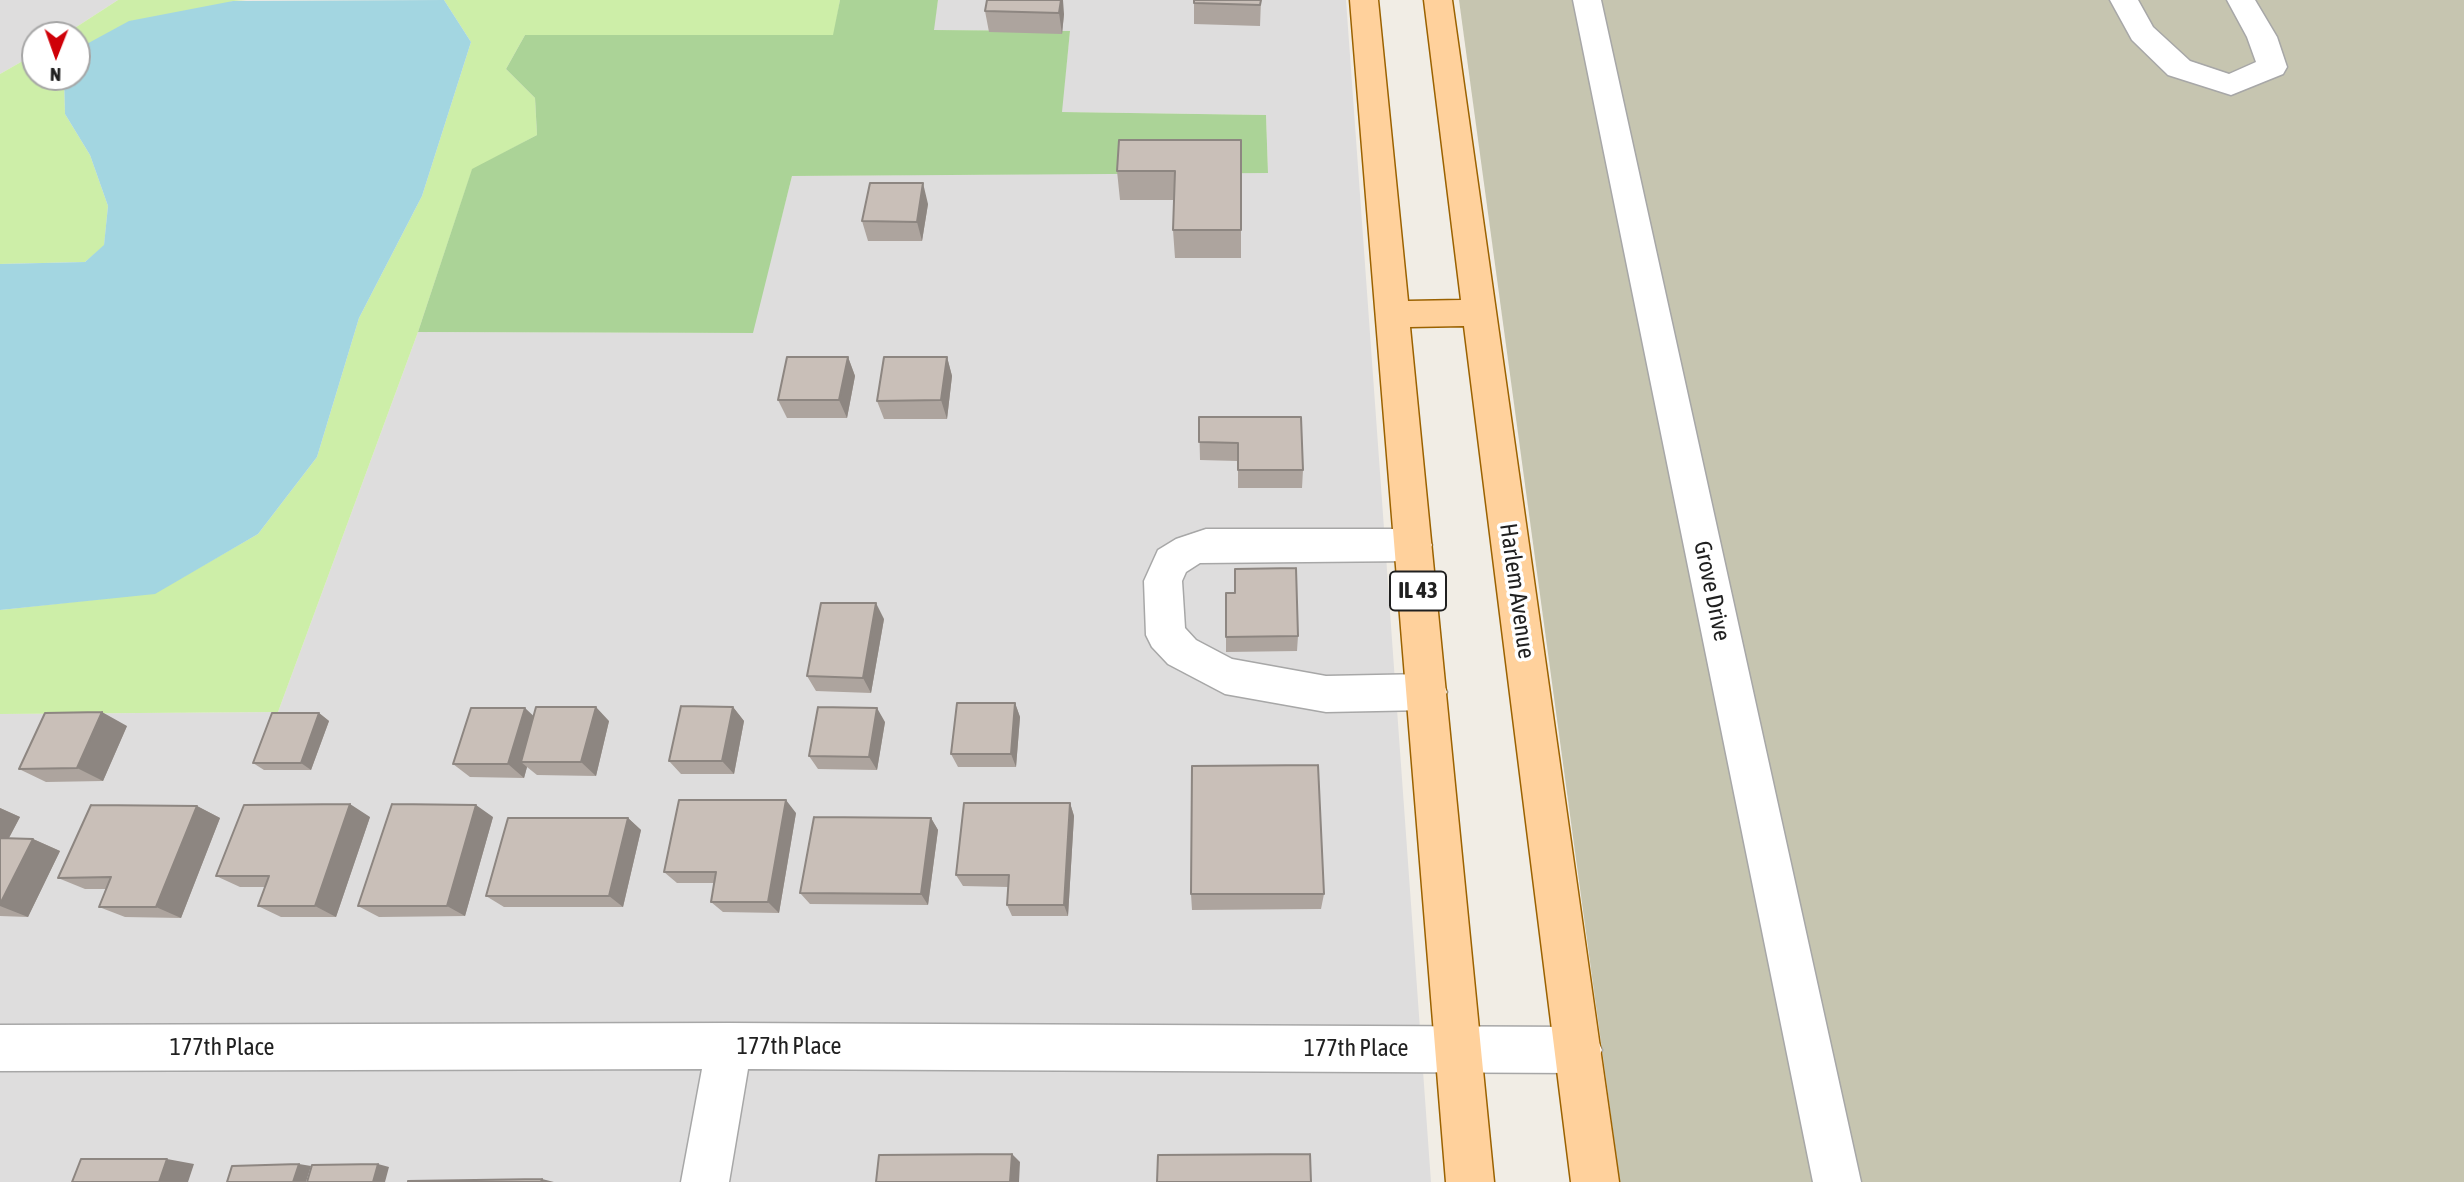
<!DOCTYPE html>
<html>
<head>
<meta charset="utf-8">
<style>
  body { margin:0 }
  #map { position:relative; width:2464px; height:1182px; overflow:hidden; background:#f1ede5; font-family:"Asap Condensed",sans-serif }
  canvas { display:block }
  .north { position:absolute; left:21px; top:21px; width:70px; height:70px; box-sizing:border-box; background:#fff; border:2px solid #a6a6a6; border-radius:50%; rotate:181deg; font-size:19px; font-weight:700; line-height:28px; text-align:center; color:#202020 }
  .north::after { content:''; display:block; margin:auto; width:24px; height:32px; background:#cf0008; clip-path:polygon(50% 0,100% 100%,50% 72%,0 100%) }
</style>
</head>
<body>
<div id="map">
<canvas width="2464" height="1182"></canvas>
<div class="north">N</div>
</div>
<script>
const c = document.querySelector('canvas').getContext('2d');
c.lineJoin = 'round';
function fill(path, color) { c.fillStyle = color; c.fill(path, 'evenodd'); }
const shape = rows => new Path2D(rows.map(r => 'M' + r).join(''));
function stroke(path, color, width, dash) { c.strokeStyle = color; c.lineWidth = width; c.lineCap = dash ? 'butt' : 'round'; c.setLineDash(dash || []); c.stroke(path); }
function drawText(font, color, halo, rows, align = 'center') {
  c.font = font + ' "Asap Condensed",sans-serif'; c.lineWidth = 7; c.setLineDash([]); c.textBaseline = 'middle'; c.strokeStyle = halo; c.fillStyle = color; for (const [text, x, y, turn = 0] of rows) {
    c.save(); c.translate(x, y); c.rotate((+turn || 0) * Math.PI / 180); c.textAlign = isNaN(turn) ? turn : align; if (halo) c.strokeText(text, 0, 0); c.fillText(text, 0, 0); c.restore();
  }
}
fill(shape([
  [0,0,118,0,64,35,35,35,35,54,0,74],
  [938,0,1346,0,1431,1182,0,1182,0,714,278,712,418,332,752,333,792,176,1268,172,1266,115,1061,112,1070,31,933,30]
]), '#dedddd');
fill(shape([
  [1459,0,2464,0,2464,1182,1620,1182]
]), '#c6c5b0');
fill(shape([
  [118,0,247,0,233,1,83,46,77,55,77,35,64,35],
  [444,0,840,0,834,35,525,35,506,69,535,98,537,135,472,170,418,332,278,712,0,714,0,610,155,593,258,534,317,457,359,318,422,196,471,42],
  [35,54,35,77,64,77,65,114,90,155,108,206,104,246,85,262,0,264,0,74]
]), '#cdeea8');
fill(shape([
  [840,0,938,0,934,30,1070,31,1062,112,1266,115,1268,173,792,176,753,333,418,332,472,169,537,135,535,98,506,69,525,35,833,35]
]), '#abd397');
fill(shape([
  [444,0,471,42,422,196,359,318,317,457,258,534,155,594,0,610,0,264,85,262,104,245,108,206,90,155,65,114,64,77,77,77,77,55,83,46,129,21,233,1]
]), '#a3d6e1');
const minor = shape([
  [1573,0,1601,0,1861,1182,1813,1182,1573,0],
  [2110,0,2138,0,2153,27,2190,61,2229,74,2256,62,2247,37,2227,0,2255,0,2277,37,2287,67,2283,74,2231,95,2168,75,2132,40,2110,0],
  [1206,529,1413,529,1426,534,1432,545,1426,556,1413,561,1200,563,1186,572,1182,581,1185,628,1196,640,1232,659,1326,676,1427,674,1441,679,1447,692,1441,705,1427,710,1326,712,1225,694,1168,664,1152,647,1146,635,1144,581,1158,550,1176,539,1206,529],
  [729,1023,1579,1027,1595,1034,1602,1050,1595,1066,1579,1073,748,1069,729,1182,681,1182,702,1069,0,1071,0,1025,729,1023]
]);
const major = shape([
  [1350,0,1378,0,1408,301,1461,300,1424,0,1452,0,1619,1182,1571,1182,1464,326,1410,327,1494,1182,1446,1182,1350,0]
]);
stroke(minor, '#a7a7a7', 3);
stroke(major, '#9b6200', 3);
fill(minor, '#fff');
fill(major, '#ffd19c');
fill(shape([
  [987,0,1064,14,1062,34,989,32,985,11],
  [1194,0,1261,0,1260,26,1194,24],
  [1241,140,1241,258,1175,258,1173,230,1174,200,1120,200,1117,171],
  [928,204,922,241,868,241,862,221],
  [848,357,855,376,847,418,787,418,778,400],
  [947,357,952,376,947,419,884,419,877,401],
  [1199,417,1303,470,1302,488,1238,488,1238,461,1200,460],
  [1226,593,1298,636,1297,651,1226,652],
  [884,619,871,693,816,691,807,676],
  [1015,703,1020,717,1016,767,958,767,951,754],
  [733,707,744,721,734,774,681,774,669,761],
  [319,713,329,721,311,770,264,770,253,763],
  [534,716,609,721,596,776,537,775,527,767,524,778,470,777,453,764],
  [885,722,877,770,818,769,809,756],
  [127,726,103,781,46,782,19,769],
  [1070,803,1074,816,1068,916,1012,916,1007,905,1008,887,963,886,956,875],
  [197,806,220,818,181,918,125,917,99,907,106,889,85,889,58,878],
  [0,808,20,817,9,838,33,839,60,851,28,917,0,916],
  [796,813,779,913,723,912,711,902,714,883,677,883,664,872],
  [370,817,336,917,281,917,258,906,265,887,240,887,216,876],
  [493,817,465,916,379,917,358,906],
  [628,818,641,830,623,907,504,907,486,896],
  [931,818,938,830,928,905,810,904,800,893],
  [1191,894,1324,894,1321,909,1192,910]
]), '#ada49e');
fill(shape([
  [1061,0,1063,0,1064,14,1062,34,1059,13],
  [923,183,928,204,922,241,917,222],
  [848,357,855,376,847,418,839,400],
  [947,357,952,376,947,419,941,400],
  [876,603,884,619,871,693,863,678],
  [1015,703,1020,717,1016,767,1011,754],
  [596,707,609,721,596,776,581,762],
  [733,707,744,721,734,774,722,761],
  [525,708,540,722,521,762,527,767,524,778,508,764],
  [877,708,885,722,877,770,869,757],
  [102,712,127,726,103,781,77,768],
  [319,713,329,721,311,770,301,763],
  [786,800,796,813,779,913,768,902],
  [1070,803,1074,816,1068,916,1064,905],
  [350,804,370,817,336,917,315,906],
  [476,805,493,817,465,916,447,906],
  [197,806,220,818,181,918,156,907],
  [0,808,20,817,3,849,0,848],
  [628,818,641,830,623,907,609,896],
  [931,818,938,830,928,905,921,894],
  [33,839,60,851,28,917,0,906,0,904],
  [1012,1154,1020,1162,1019,1182,1010,1182],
  [167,1159,194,1164,188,1182,159,1182],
  [299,1164,311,1166,306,1182,293,1182],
  [378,1164,389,1167,385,1182,373,1182],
  [542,1179,554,1182,541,1182]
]), '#8d8681');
const building = shape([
  [987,0,1061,0,1059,13,985,11,987,0],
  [1194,0,1261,0,1260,5,1194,3,1194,0],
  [1119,140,1241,140,1241,230,1173,230,1175,171,1117,171,1119,140],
  [870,183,923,183,917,222,862,221,870,183],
  [787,357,848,357,839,400,778,400,787,357],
  [884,357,947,357,941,400,877,401,884,357],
  [1199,417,1301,417,1303,470,1238,470,1238,443,1199,442,1199,417],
  [1296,568,1298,636,1226,637,1226,593,1235,593,1235,569,1296,568],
  [821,603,876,603,863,678,807,676,821,603],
  [957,703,1015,703,1011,754,951,754,957,703],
  [681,706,733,707,722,761,669,761,681,706],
  [536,707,596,707,581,762,521,762,536,707],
  [818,707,877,708,869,757,809,756,818,707],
  [471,708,525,708,508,764,453,764,471,708],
  [102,712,77,768,19,769,45,713,102,712],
  [272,713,319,713,301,763,253,763,272,713],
  [1318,765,1324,894,1191,894,1192,766,1318,765],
  [679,800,786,800,768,902,711,902,716,872,664,872,679,800],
  [964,803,1070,803,1064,905,1007,905,1009,875,956,875,964,803],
  [350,804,315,906,258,906,269,876,216,876,244,805,350,804],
  [392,804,476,805,447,906,358,906,392,804],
  [91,805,197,806,156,907,99,907,111,877,58,878,91,805],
  [814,817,931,818,921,894,800,893,814,817],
  [508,818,628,818,609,896,486,896,508,818],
  [0,838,33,839,0,904,0,838],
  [1012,1154,1010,1182,876,1182,879,1155,1012,1154],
  [1310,1154,1311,1182,1157,1182,1158,1155,1310,1154],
  [81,1159,167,1159,159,1182,72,1182,81,1159],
  [299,1164,293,1182,227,1182,232,1166,299,1164],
  [378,1164,373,1182,307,1182,312,1165,378,1164],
  [542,1179,541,1182,408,1182,408,1181,542,1179]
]);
fill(building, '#c9bfb8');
stroke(building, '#8d8681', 2);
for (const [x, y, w] of [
  [1418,591,56]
]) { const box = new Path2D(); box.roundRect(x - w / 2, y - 19.5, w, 39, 5); c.fillStyle = '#fff'; c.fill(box); stroke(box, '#202020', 2); }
drawText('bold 23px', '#202020', null, [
  ["IL 43",1418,591]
]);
drawText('24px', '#202020', '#fff', [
  ["Harlem Avenue",1517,591,82],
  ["Grove Drive",1712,591,78],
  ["177th Place",789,1046],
  ["177th Place",222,1047],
  ["177th Place",1356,1048]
]);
</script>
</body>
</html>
